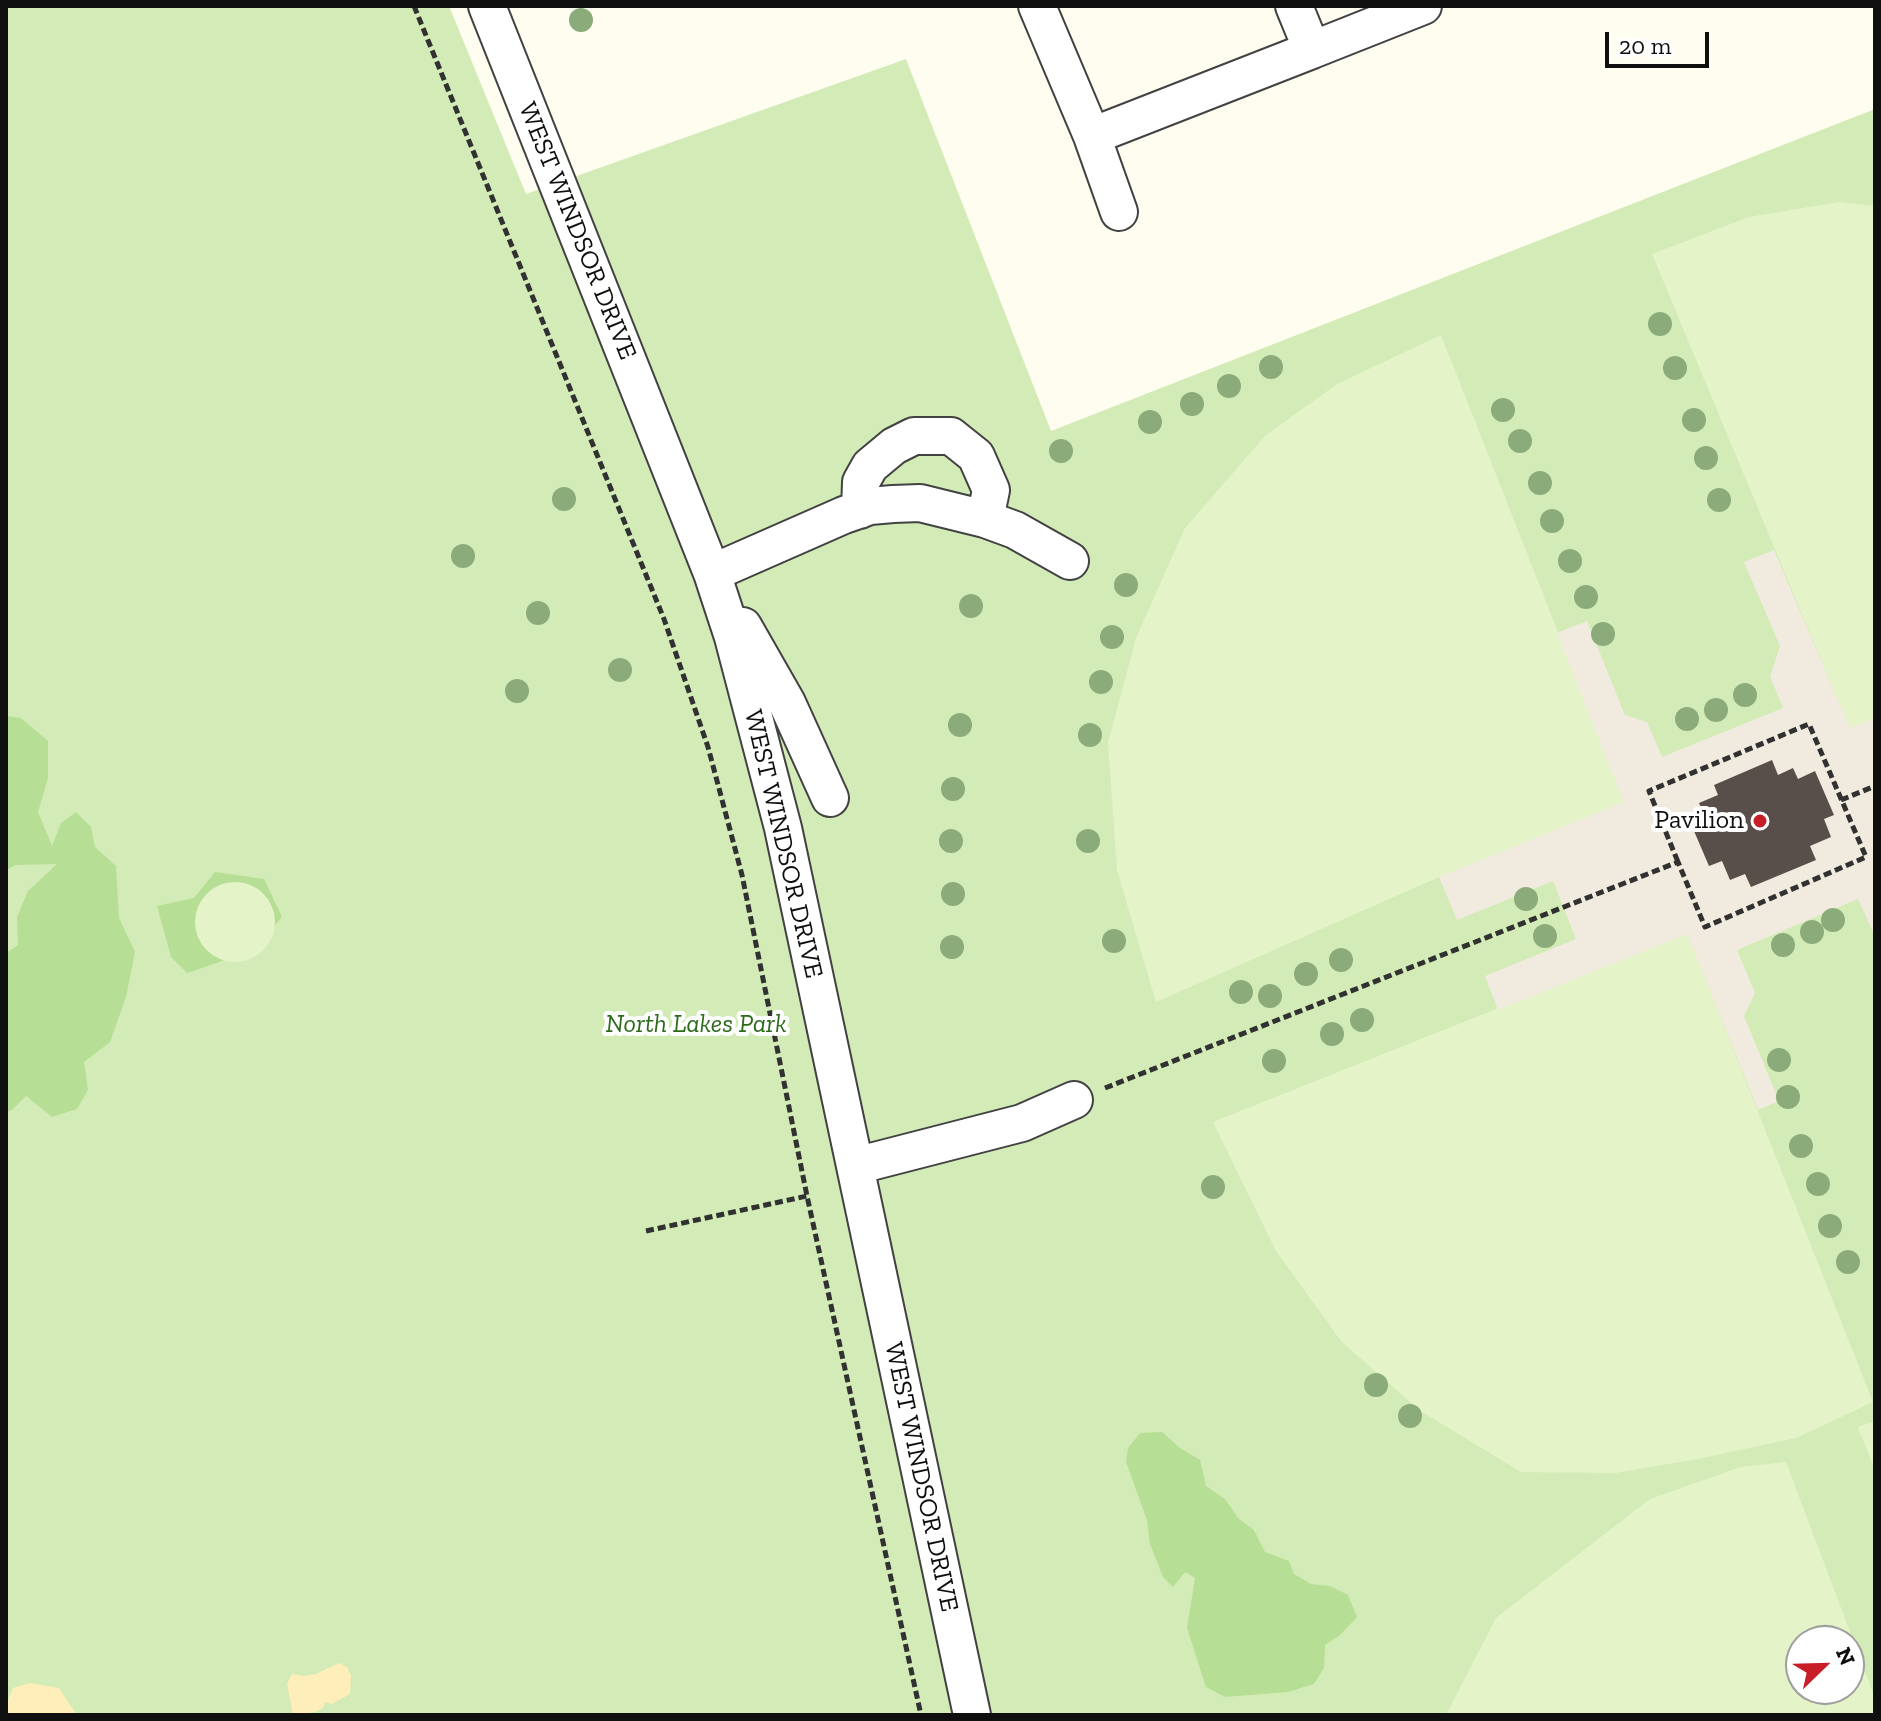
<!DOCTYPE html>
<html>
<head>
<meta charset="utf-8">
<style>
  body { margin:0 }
  #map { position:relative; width:1881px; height:1721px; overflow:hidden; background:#fffcf0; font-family:"Zilla Slab",serif }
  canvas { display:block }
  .frame { position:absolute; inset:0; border:8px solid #0f0f0f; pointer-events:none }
  .north { position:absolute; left:1785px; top:1625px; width:80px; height:80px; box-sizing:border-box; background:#fff; border:2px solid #9f9f9f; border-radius:50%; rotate:67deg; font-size:22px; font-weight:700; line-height:32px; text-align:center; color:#0f0f0f }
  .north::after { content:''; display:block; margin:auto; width:28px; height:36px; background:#c71e27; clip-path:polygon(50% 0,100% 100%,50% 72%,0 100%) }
  .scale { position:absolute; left:1605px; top:32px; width:104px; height:36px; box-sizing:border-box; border:4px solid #0f0f0f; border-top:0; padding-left:10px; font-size:24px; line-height:28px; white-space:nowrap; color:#0f0f0f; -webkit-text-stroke:6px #fff; paint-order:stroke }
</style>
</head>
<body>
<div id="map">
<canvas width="1881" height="1721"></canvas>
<div class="frame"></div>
<div class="north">N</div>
<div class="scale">20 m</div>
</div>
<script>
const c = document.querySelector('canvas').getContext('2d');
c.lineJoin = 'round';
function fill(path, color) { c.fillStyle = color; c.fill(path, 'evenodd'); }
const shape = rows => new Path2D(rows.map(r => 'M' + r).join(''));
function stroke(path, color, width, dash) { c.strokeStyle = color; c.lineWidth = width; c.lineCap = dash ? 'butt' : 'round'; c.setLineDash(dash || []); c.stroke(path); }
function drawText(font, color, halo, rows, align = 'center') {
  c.font = font + ' "Zilla Slab",serif'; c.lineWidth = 8; c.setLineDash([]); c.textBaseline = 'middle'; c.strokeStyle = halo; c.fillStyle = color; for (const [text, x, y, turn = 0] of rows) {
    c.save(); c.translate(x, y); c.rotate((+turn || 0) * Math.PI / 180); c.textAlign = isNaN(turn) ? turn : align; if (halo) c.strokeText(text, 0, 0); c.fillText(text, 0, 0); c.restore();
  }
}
fill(shape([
  [6,6,449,6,526,194,906,59,1051,431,1875,109,1875,1715,6,1715],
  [1801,1641,1849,1641,1849,1689,1801,1689]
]), '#d3ecb7');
fill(shape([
  [6,716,21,718,48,741,48,778,38,812,52,846,61,823,76,812,91,827,95,847,116,866,119,918,135,952,126,997,110,1042,84,1062,88,1090,77,1109,52,1117,26,1096,12,1110,6,1112,6,953,18,945,17,917,28,891,57,864,16,865,6,870],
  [215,872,264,879,282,917,254,950,187,973,171,957,157,906,194,898],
  [1162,1432,1180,1448,1200,1460,1206,1486,1225,1499,1238,1518,1254,1530,1265,1552,1289,1561,1294,1574,1311,1584,1330,1586,1348,1595,1357,1617,1339,1636,1325,1645,1324,1668,1314,1684,1288,1692,1225,1697,1206,1687,1187,1628,1195,1578,1185,1572,1173,1587,1163,1577,1150,1544,1147,1520,1126,1462,1128,1448,1140,1433]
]), '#b7de95');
fill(shape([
  [339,1663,347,1667,351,1676,350,1694,332,1704,325,1702,323,1708,315,1712,293,1715,287,1684,292,1674,304,1676,316,1674],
  [30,1683,59,1688,77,1715,9,1715,6,1704,13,1688]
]), '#feeeb9');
fill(shape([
  [1839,202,1875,206,1875,718,1850,729,1652,254,1749,217],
  [1441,335,1625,802,1439,877,1156,1002,1117,870,1108,743,1136,638,1185,528,1265,436,1337,384],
  '195 922a40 40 0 1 1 80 0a40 40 0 1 1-80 0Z',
  [1687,933,1873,1402,1796,1438,1697,1459,1615,1473,1521,1472,1419,1410,1341,1341,1276,1251,1213,1122],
  [1875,1421,1875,1470,1858,1427],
  [1786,1462,1875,1698,1875,1715,1446,1715,1496,1618,1650,1499,1741,1467],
  [1849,1641,1849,1689,1801,1689,1801,1641]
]), '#e5f3c9');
fill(shape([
  [1774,550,1850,728,1875,718,1875,936,1858,899,1737,950,1755,993,1744,1016,1779,1101,1758,1110,1687,934,1498,1010,1485,976,1576,939,1553,881,1457,920,1439,877,1624,802,1557,633,1587,621,1625,715,1647,722,1662,757,1783,708,1770,677,1780,646,1744,562]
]), '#f0ebde');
fill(shape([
  [1772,760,1778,775,1793,768,1798,779,1815,771,1834,815,1824,819,1831,837,1810,846,1816,860,1751,887,1745,874,1730,880,1722,861,1709,866,1691,824,1705,817,1699,803,1718,795,1714,785]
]), '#584f4a');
const minor = shape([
  [487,6,712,573,733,637,783,828,972,1715],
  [1037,6,1092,136],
  [1312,50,1423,6],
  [1119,212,1092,136,1312,50,1294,6],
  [860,510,861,482,870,466,894,446,914,436,951,436,976,456,991,490,985,519],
  [712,573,844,515,870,506,893,504,920,503,985,519,1015,530,1070,561],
  [743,626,787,703,830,798],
  [855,1166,1022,1123,1074,1100]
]);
stroke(minor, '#424242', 40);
stroke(shape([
  [414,6,664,619,708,747,742,875,807,1196,921,1715],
  [1841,800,1875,786],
  [1105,1088,1678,862,1705,927,1866,857,1809,724,1649,791,1678,862],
  [646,1231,807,1196]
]), '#313131', 5, [8, 4]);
stroke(minor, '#fff', 36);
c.fillStyle = '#8bac7a';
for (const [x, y] of [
  [581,20],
  [1660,324],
  [1271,367],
  [1675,368],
  [1229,386],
  [1192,404],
  [1503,410],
  [1694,420],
  [1150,422],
  [1520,441],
  [1061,451],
  [1706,458],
  [1540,483],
  [564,499],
  [1719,500],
  [1552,521],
  [463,556],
  [1570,561],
  [1126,585],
  [1586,597],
  [971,606],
  [538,613],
  [1603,634],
  [1112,637],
  [620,670],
  [1101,682],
  [517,691],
  [1745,695],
  [1716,710],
  [1687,719],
  [960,725],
  [1090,735],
  [953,789],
  [951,841],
  [1088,841],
  [953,894],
  [1526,899],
  [1833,920],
  [1812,932],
  [1545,936],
  [1114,941],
  [1783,945],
  [952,947],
  [1341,960],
  [1306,974],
  [1241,992],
  [1270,996],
  [1362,1020],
  [1332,1034],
  [1779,1060],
  [1274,1061],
  [1788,1097],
  [1801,1146],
  [1818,1184],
  [1213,1187],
  [1830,1226],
  [1848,1262],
  [1376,1385],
  [1410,1416]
]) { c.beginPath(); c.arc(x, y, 12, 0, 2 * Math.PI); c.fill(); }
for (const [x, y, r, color] of [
  [1760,821,8,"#c71e27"]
]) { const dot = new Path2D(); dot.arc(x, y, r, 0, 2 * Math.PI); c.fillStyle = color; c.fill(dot); stroke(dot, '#fff', 3); }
drawText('26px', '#0f0f0f', '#fff', [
  ["WEST WINDSOR DRIVE",577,231,68],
  ["WEST WINDSOR DRIVE",783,844,77],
  ["WEST WINDSOR DRIVE",921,1477,78]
]);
drawText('26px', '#0f0f0f', '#fff', [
  ["Pavilion",1744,821]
], 'right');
drawText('italic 26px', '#2c6b1a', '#fff', [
  ["North Lakes Park",696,1025]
]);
</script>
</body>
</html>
